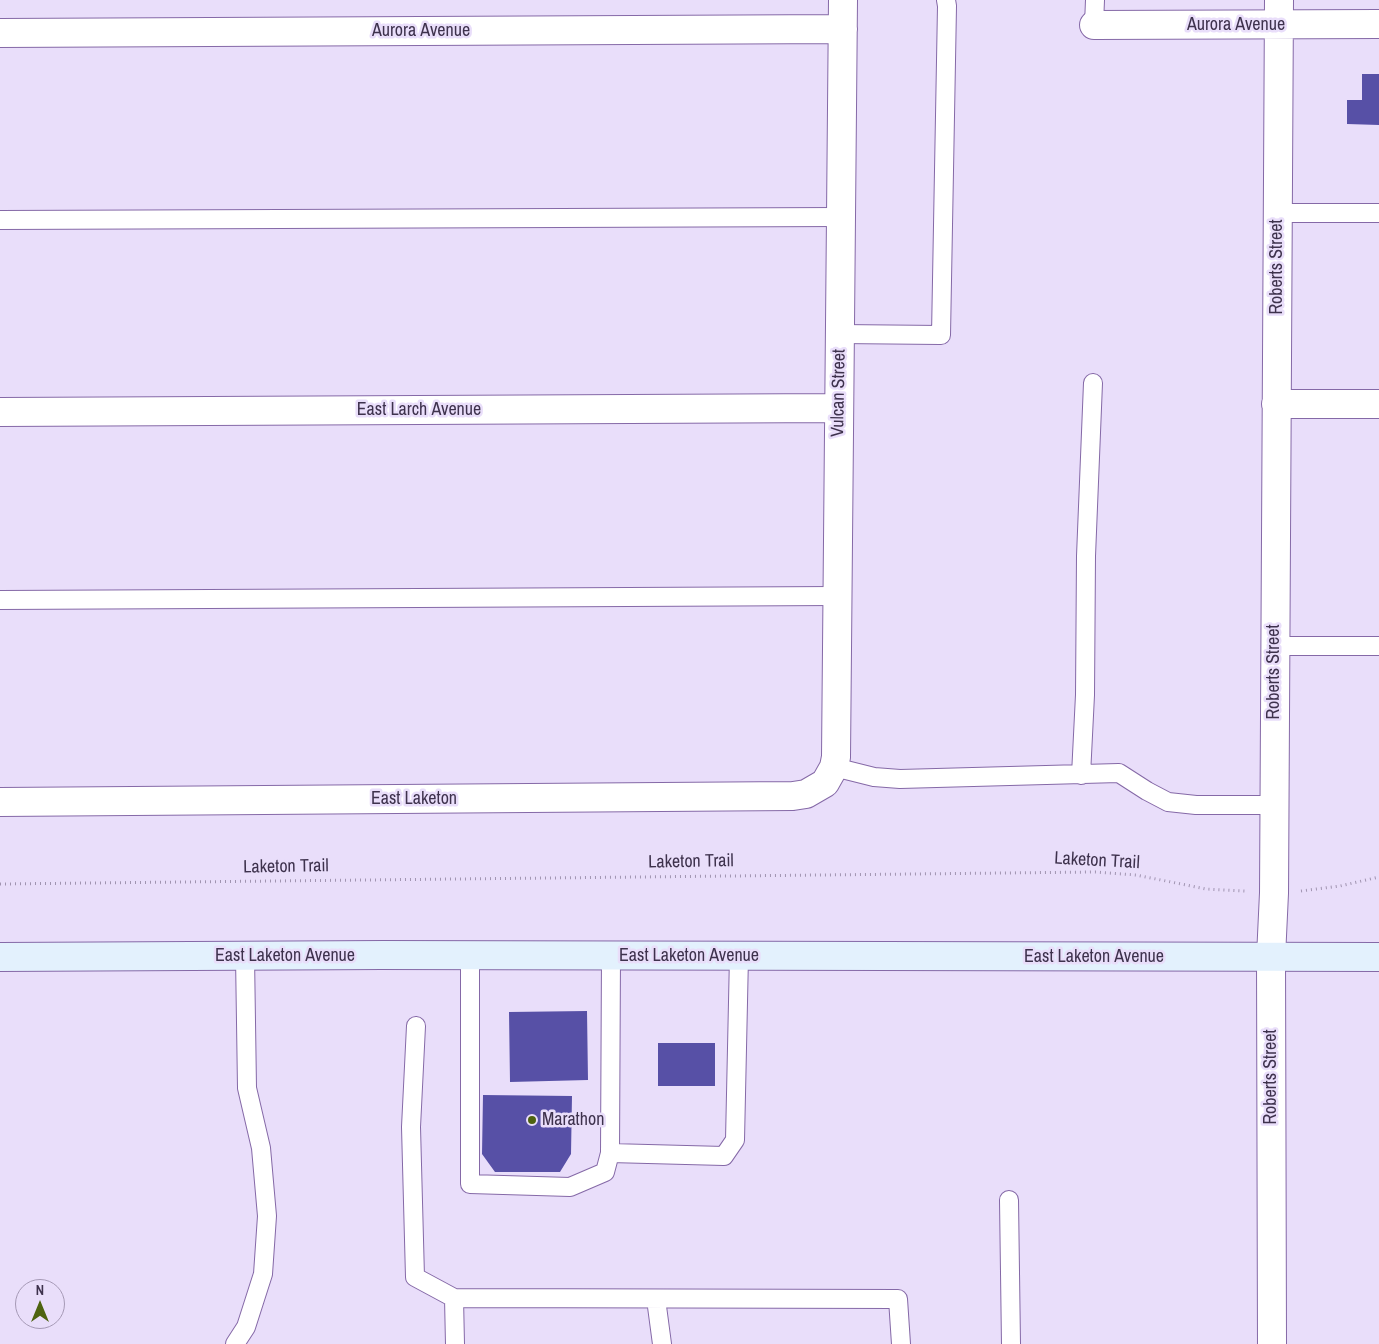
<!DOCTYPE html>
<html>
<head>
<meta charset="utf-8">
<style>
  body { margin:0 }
  #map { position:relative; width:1379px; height:1344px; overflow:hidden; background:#e9defa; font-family:"Archivo Narrow",sans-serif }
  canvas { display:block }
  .north { position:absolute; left:15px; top:1279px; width:50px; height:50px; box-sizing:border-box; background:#e9defa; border:1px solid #a599b5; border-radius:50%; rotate:0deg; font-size:14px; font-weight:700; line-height:20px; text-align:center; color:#3e324d }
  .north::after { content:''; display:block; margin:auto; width:18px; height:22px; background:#4e6310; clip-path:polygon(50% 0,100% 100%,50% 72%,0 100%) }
</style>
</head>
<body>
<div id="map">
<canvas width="1379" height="1344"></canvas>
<div class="north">N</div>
</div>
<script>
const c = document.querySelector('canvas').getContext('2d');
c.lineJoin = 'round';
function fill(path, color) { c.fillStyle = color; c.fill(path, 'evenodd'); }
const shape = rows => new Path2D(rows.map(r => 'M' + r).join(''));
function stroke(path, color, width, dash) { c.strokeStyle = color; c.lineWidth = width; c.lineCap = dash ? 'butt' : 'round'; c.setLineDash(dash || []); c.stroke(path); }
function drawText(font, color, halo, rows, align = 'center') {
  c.font = font + ' "Archivo Narrow",sans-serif'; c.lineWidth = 5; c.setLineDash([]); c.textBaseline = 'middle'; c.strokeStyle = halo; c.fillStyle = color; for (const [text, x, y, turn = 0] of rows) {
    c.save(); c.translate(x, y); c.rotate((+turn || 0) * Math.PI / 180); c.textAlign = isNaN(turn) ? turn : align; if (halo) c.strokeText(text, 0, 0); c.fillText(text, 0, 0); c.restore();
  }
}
fill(shape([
  [1362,74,1379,74,1379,125,1347,124,1347,100,1362,100],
  [587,1011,588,1080,510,1082,509,1012],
  [658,1043,715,1043,715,1086,658,1086],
  [483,1095,572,1096,571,1154,560,1172,495,1172,482,1154]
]), '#5750a6');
const lane = shape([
  [1094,25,1095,0],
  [1278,213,1379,213],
  [0,220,841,217],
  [839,334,941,335,947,6,946,0],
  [0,600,837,596],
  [1274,646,1379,646],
  [834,767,874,777,900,779,1119,773,1147,791,1168,802,1196,805,1273,805],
  [1081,775,1085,695,1086,556,1093,383],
  [470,956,470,1184,570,1187,605,1172,610,1153,611,956],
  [416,1026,411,1127,415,1277,454,1298],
  [610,1153,724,1156,735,1140,739,956],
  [1009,1200,1011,1344],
  [656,1299,662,1344],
  [235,1344,246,1327,263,1274,267,1216,261,1148,247,1088,245,956],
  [455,1344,454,1298,898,1299,901,1344]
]);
const street = shape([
  [1094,25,1379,24],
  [0,33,843,29],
  [1276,404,1379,404],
  [0,412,838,408],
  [0,802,793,796,806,794,825,783,834,767,836,757,843,0],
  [1272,1344,1271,957,1274,893,1279,0]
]);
const secondary = shape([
  [0,957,383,955,1379,957]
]);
stroke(lane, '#8569a7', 20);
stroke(street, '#8569a7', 30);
stroke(secondary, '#8569a7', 30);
stroke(shape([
  [0,884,1095,872,1136,875,1206,889,1245,891],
  [1301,891,1340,886,1379,877]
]), '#a094b0', 3, [1, 4]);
stroke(lane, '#fff', 18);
stroke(street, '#fff', 28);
stroke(secondary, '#e3f1fd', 28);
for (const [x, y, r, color] of [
  [532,1120,5,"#4e6310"]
]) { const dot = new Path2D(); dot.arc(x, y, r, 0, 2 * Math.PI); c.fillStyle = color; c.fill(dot); stroke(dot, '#e9defa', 2); }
drawText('18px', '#3e324d', '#e9defa', [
  ["Aurora Avenue",1236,25],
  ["Aurora Avenue",421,31],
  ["Roberts Street",1277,267,-90],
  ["Vulcan Street",839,393,-89],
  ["East Larch Avenue",419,410],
  ["Roberts Street",1274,672,-90],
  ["East Laketon",414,799],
  ["Laketon Trail",1097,861,3],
  ["Laketon Trail",691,862,-1],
  ["Laketon Trail",286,867,-1],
  ["East Laketon Avenue",285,956],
  ["East Laketon Avenue",689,956],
  ["East Laketon Avenue",1094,957],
  ["Roberts Street",1271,1077,-90]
]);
drawText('18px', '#3e324d', '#e9defa', [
  ["Marathon",542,1120]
], 'left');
</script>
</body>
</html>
